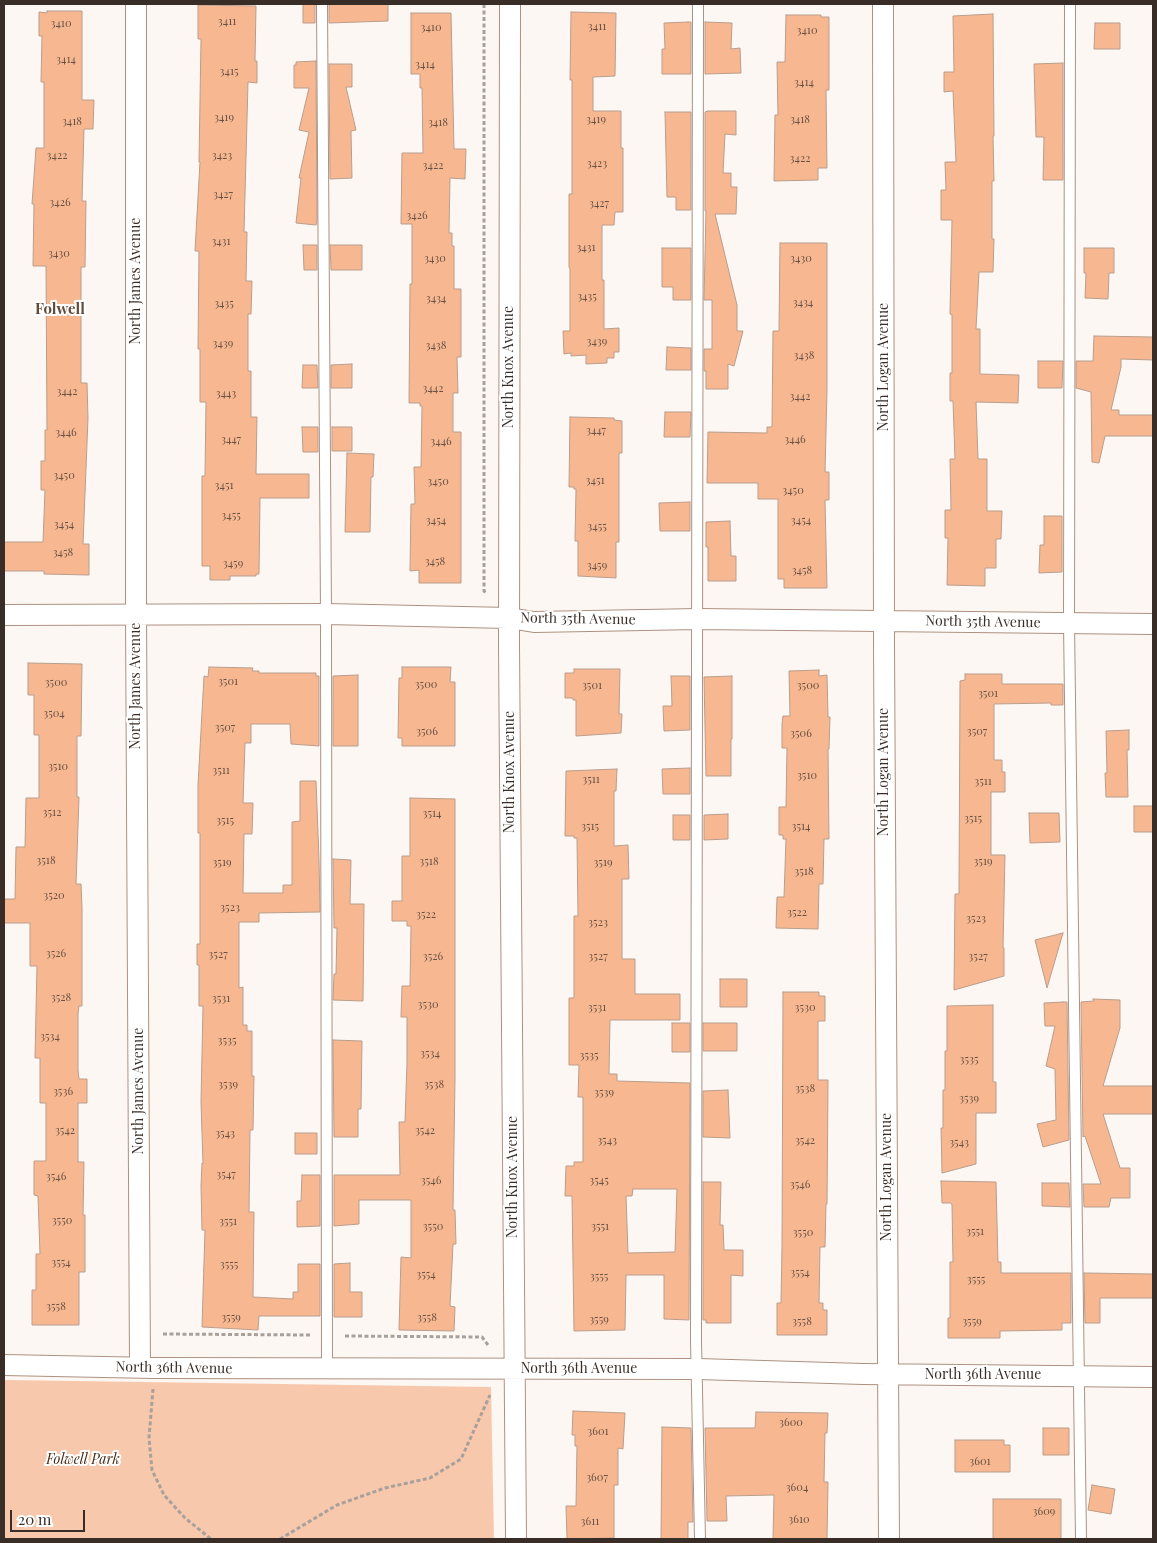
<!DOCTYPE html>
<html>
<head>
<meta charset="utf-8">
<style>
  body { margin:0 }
  #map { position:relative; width:1157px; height:1543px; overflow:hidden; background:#fdf7f3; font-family:"Playfair Display",serif }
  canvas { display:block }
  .frame { position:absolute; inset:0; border:5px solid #392e27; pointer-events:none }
  .scale { position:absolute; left:10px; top:1510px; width:75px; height:22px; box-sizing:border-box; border:2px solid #392e27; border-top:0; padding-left:6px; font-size:15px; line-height:18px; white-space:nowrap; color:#392e27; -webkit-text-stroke:4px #fff; paint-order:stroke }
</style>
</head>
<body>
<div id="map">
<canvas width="1157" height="1543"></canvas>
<div class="frame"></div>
<div class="scale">20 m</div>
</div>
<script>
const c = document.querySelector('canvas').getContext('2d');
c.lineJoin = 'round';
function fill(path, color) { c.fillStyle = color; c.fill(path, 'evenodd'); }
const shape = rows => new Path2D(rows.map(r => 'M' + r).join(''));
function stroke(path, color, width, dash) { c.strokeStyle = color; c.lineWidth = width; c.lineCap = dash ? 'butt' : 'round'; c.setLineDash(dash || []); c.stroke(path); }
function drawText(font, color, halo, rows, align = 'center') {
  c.font = font + ' "Playfair Display",serif'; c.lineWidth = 4; c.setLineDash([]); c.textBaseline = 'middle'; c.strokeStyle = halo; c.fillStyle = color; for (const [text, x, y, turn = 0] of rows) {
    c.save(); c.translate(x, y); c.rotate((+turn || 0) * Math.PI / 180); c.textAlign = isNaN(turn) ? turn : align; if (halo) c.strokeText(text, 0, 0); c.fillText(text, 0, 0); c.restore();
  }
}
fill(shape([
  [4,1380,491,1387,494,1539,4,1539]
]), '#f7c8ac');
const building = shape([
  [303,4,315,4,315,23,303,23,303,4],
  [329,4,388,4,388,21,329,23,329,4],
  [198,5,256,6,255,61,257,61,257,83,248,82,244,232,247,232,246,281,252,281,251,314,248,314,248,371,251,371,251,417,257,417,256,474,309,474,309,498,260,498,259,574,256,574,256,576,230,576,230,580,210,580,210,566,202,566,202,476,205,476,206,402,200,402,200,349,198,349,199,251,195,251,200,162,199,162,201,39,198,39,198,5],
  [47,11,82,11,82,100,94,100,93,129,84,129,82,201,86,201,85,267,81,267,81,383,87,383,88,418,83,544,89,544,89,575,44,574,44,571,4,571,4,542,43,542,45,490,41,490,41,461,45,461,45,430,47,430,46,266,33,266,34,204,32,204,36,148,44,148,44,82,41,82,42,36,39,36,39,12,47,13,47,11],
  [571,12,616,13,615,76,593,77,593,111,621,111,621,148,623,148,623,212,615,212,614,225,602,225,602,280,604,280,604,329,619,328,619,352,614,352,614,358,607,358,607,363,586,364,586,355,571,356,571,353,564,354,563,331,570,331,570,269,569,267,569,194,572,194,572,80,570,80,571,12],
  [411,13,451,13,454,149,466,149,465,179,450,178,449,233,452,233,452,246,454,246,454,289,461,289,461,357,457,357,458,393,453,393,453,432,461,432,461,583,419,583,419,570,410,571,411,504,415,504,414,467,421,467,422,406,420,406,420,403,409,403,410,284,412,284,412,224,401,224,402,153,423,153,422,88,420,88,420,74,411,74,411,13],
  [993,14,994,136,993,136,994,181,992,181,992,239,994,239,993,272,979,272,976,329,980,329,980,374,1019,375,1018,403,976,402,978,459,987,459,987,511,1002,511,1001,539,996,539,996,568,985,568,985,586,947,585,948,538,945,538,945,510,951,510,950,459,955,459,953,401,950,401,950,373,952,373,952,315,950,314,952,220,941,220,941,190,946,190,945,162,956,162,953,91,944,92,944,72,954,72,953,16,993,14],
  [786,15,821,15,821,17,829,17,829,90,826,90,827,168,818,168,818,180,774,181,775,115,778,115,777,62,785,62,786,15],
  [688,22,691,22,691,74,662,74,662,49,665,49,664,23,688,22],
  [705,22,732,23,731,49,740,48,741,73,705,74,705,22],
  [1095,23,1120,23,1120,49,1094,49,1095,23],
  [316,61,317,222,316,225,296,223,301,178,299,178,309,132,299,130,309,88,294,88,294,65,296,65,296,62,316,61],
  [1063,63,1063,180,1043,180,1044,137,1036,137,1034,64,1063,63],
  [329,64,352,64,352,87,346,87,356,130,351,131,352,178,330,179,329,64],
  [708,111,736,111,736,135,725,134,723,173,731,173,731,187,737,187,736,214,715,214,737,305,737,331,743,331,734,366,728,364,728,389,706,389,706,371,704,371,704,349,712,349,712,300,704,300,706,211,705,211,705,112,708,111],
  [665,112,691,112,691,210,676,210,676,197,667,197,665,112],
  [780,243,827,243,827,390,825,472,829,472,829,500,825,500,827,588,784,588,784,579,778,579,778,499,758,499,758,483,707,483,708,432,767,433,767,427,772,427,773,331,779,331,780,243],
  [303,245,317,245,317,270,304,270,303,245],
  [330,245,362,245,362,270,331,270,330,245],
  [662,248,691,248,691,300,673,300,673,287,662,287,662,248],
  [1084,248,1114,248,1114,273,1109,273,1108,299,1085,298,1086,273,1084,273,1084,248],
  [1094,336,1153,337,1153,360,1121,359,1121,367,1111,410,1119,410,1119,415,1153,415,1153,436,1105,436,1099,463,1092,462,1091,392,1076,388,1076,361,1093,361,1094,336],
  [667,347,691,348,691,370,666,370,667,347],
  [1038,361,1063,361,1062,388,1038,388,1038,361],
  [352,364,352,388,331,388,331,365,352,364],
  [303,365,317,365,318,388,302,388,303,365],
  [665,412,691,412,690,437,664,437,665,412],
  [570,417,614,418,614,420,622,421,622,453,619,453,619,542,616,542,616,578,578,576,578,541,575,541,576,489,574,489,574,487,569,487,570,417],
  [302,427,318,427,318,452,303,452,302,427],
  [332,427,352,427,352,451,332,451,332,427],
  [347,453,374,454,373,477,371,477,370,532,345,532,347,453],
  [690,502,690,531,660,531,659,503,690,502],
  [1044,516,1062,516,1062,572,1039,573,1040,545,1044,545,1044,516],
  [730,521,731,556,736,556,736,581,708,581,708,547,706,547,706,522,730,521],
  [28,663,82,664,81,736,77,736,77,797,79,797,76,884,81,884,82,908,82,1006,79,1006,78,1014,78,1070,79,1079,87,1079,87,1103,78,1103,78,1162,84,1162,83,1215,85,1215,85,1272,79,1272,79,1325,32,1325,32,1290,36,1290,36,1254,40,1254,38,1196,34,1195,34,1161,46,1161,46,1103,40,1103,40,1058,35,1058,37,966,30,966,30,923,4,923,4,899,15,899,16,847,25,847,26,798,39,798,39,735,34,735,34,695,28,695,28,663],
  [209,667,253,668,252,671,259,671,259,673,316,673,316,676,319,676,319,746,291,744,290,724,251,724,251,743,245,743,243,803,253,803,252,834,244,834,243,893,283,893,283,885,292,885,292,822,300,821,300,781,316,781,319,859,320,912,259,913,259,922,239,922,239,988,243,987,243,1025,247,1025,247,1031,252,1031,252,1076,254,1076,253,1130,250,1130,249,1212,254,1212,253,1297,293,1299,293,1292,298,1292,298,1264,320,1264,320,1316,259,1316,258,1330,202,1327,205,1230,202,1230,201,1186,202,1163,203,1164,201,1102,203,1006,199,1006,199,965,197,965,197,944,200,944,200,833,198,833,198,785,204,676,208,677,209,667],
  [402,667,451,667,450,682,455,682,455,746,402,746,402,738,398,738,399,678,402,678,402,667],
  [574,669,620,669,619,714,622,714,621,733,576,736,576,700,573,700,573,698,565,698,565,673,574,673,574,669],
  [819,670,819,676,827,675,828,717,830,717,829,749,828,749,829,839,824,839,823,884,819,884,818,929,776,928,777,897,784,897,786,839,783,839,783,835,779,835,779,807,786,807,787,748,782,748,782,724,783,716,790,716,789,671,819,670],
  [965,674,1002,674,1002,684,1063,684,1063,705,1051,705,1051,703,994,704,994,760,1002,760,1002,772,1005,772,1005,792,991,792,991,855,1005,855,1003,948,1004,948,1004,976,954,990,955,894,959,894,960,681,965,680,965,674],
  [358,675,358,746,333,746,333,676,358,675],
  [671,676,690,676,690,730,664,731,663,706,672,706,671,676],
  [732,676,732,739,731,739,731,776,706,776,704,677,732,676],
  [1129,730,1129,750,1127,750,1128,797,1106,797,1105,773,1107,773,1106,731,1129,730],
  [690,768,690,794,663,794,662,769,690,768],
  [617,769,616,791,614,791,614,846,628,845,629,879,622,879,622,959,635,959,635,994,680,994,680,1020,610,1020,609,1074,617,1074,617,1081,690,1083,689,1320,664,1319,664,1275,626,1275,625,1330,574,1331,572,1196,565,1196,566,1166,574,1166,574,1162,583,1162,583,1097,578,1097,579,1065,569,1065,569,998,574,998,574,916,578,916,577,838,574,838,574,836,565,836,566,771,617,769],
  [633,1189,677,1189,675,1252,628,1253,626,1196,632,1196,633,1189],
  [410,798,455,799,455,1078,453,1210,455,1210,456,1244,453,1244,450,1306,455,1307,454,1331,399,1330,401,1257,411,1258,411,1200,359,1200,359,1224,334,1226,334,1175,400,1175,399,1122,405,1122,407,1062,407,1017,401,1017,402,986,410,986,411,926,407,926,407,921,392,921,392,901,402,901,402,856,410,856,410,798],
  [1134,806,1153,806,1153,832,1134,832,1134,806],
  [1029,813,1059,813,1060,842,1030,843,1029,813],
  [728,814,728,839,704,840,704,815,728,814],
  [673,815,690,815,690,840,673,840,673,815],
  [333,859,351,860,350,904,364,904,363,1001,333,1000,334,974,336,974,337,928,334,928,333,859],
  [1063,933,1047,988,1035,940,1063,933],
  [720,979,747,979,747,1007,720,1007,720,979],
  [783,992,819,992,819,996,825,996,825,1021,818,1021,818,1080,828,1080,827,1204,826,1204,825,1247,820,1247,819,1303,823,1303,823,1310,827,1310,827,1335,777,1335,777,1303,781,1303,782,1246,783,992],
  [1093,999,1120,1000,1120,1028,1103,1086,1153,1086,1153,1114,1103,1114,1120,1168,1130,1168,1130,1198,1111,1198,1109,1207,1084,1207,1083,1184,1101,1184,1085,1136,1083,1137,1081,1002,1094,1001,1093,999],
  [1063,1002,1067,1002,1069,1140,1043,1147,1037,1124,1056,1120,1055,1069,1046,1066,1055,1026,1045,1026,1044,1003,1063,1002],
  [993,1005,993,1082,996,1082,996,1113,976,1113,976,1164,942,1173,941,1128,943,1128,943,1090,945,1090,945,1051,947,1051,947,1006,993,1005],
  [672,1023,690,1023,690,1052,672,1052,672,1023],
  [703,1023,737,1023,737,1051,703,1051,703,1023],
  [333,1040,362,1041,361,1109,358,1109,358,1137,334,1137,333,1040],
  [728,1090,730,1138,703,1137,703,1091,728,1090],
  [295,1133,317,1133,317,1154,295,1154,295,1133],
  [302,1175,320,1175,320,1226,297,1227,297,1201,301,1201,302,1175],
  [941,1181,996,1182,998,1262,1001,1262,1001,1273,1071,1273,1071,1323,1062,1323,1062,1330,1000,1331,1000,1338,948,1338,948,1318,950,1318,950,1262,953,1262,952,1205,951,1203,942,1203,941,1181],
  [703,1182,721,1182,720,1225,723,1225,724,1250,743,1250,743,1276,731,1275,731,1323,706,1323,706,1320,703,1320,703,1182],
  [1042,1183,1069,1183,1070,1207,1042,1206,1042,1183],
  [350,1263,350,1292,362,1292,362,1317,334,1317,334,1264,350,1263],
  [1084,1273,1153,1274,1153,1298,1100,1298,1100,1323,1085,1323,1084,1273],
  [573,1411,625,1413,623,1449,618,1448,618,1485,614,1485,614,1538,567,1539,566,1506,576,1506,577,1446,575,1446,575,1435,572,1435,573,1411],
  [756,1412,828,1413,827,1433,825,1433,824,1482,828,1482,827,1539,773,1539,774,1495,726,1496,727,1521,707,1521,705,1428,755,1428,756,1412],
  [662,1427,691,1428,693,1522,688,1522,688,1539,661,1539,662,1427],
  [1043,1428,1069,1428,1069,1455,1043,1455,1043,1428],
  [955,1440,1004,1440,1004,1445,1010,1445,1010,1472,955,1472,955,1440],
  [1092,1485,1115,1489,1111,1514,1088,1510,1092,1485],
  [993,1499,1061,1499,1061,1539,993,1539,993,1499]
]);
fill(building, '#f7b891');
stroke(building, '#b99d8c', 1);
const lane = shape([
  [322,4,326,614,327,1369],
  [698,4,696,1340,700,1539],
  [1070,4,1069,623,1081,1539]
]);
const street = shape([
  [136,4,136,614,140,1367],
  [510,4,509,645,516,1539],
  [883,4,884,644,889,1539],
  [4,615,326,614,509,618,534,622,698,619,1153,624],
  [4,1365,153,1368,698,1369,863,1374,1153,1377]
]);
stroke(lane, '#ad9180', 12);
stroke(street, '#ad9180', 22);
stroke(shape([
  [484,4,484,591,486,593],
  [163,1334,311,1335],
  [345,1336,482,1337,488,1345],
  [153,1389,149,1438,152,1470,164,1495,185,1518,211,1539],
  [280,1539,337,1505,385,1488,430,1478,461,1459,490,1395]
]), '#a8a09b', 3, [4, 2.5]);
stroke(lane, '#fff', 10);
stroke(street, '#fff', 20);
drawText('11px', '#685042', null, [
  ["3411",227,22],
  ["3410",61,24],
  ["3411",597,27],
  ["3410",431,28],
  ["3410",807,31],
  ["3414",66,60],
  ["3414",425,65],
  ["3415",229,72],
  ["3414",804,83],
  ["3419",224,118],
  ["3419",596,120],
  ["3418",800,120],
  ["3418",72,122],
  ["3418",438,123],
  ["3422",57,156],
  ["3423",222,156],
  ["3422",800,159],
  ["3423",597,164],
  ["3422",433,166],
  ["3427",223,195],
  ["3426",60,203],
  ["3427",599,204],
  ["3426",417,216],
  ["3431",221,242],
  ["3431",586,248],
  ["3430",59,254],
  ["3430",435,259],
  ["3430",801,259],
  ["3435",587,297],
  ["3434",436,299],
  ["3434",803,303],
  ["3435",224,304],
  ["3439",597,342],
  ["3439",223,344],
  ["3438",436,346],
  ["3438",804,356],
  ["3442",433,389],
  ["3442",67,392],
  ["3443",226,394],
  ["3442",800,397],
  ["3447",596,431],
  ["3446",66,433],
  ["3447",231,440],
  ["3446",795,440],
  ["3446",441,442],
  ["3450",64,476],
  ["3451",595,481],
  ["3450",438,482],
  ["3451",224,486],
  ["3450",793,491],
  ["3455",231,516],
  ["3454",436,521],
  ["3454",801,521],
  ["3454",64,525],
  ["3455",597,527],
  ["3458",63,553],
  ["3458",435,562],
  ["3459",233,564],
  ["3459",597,566],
  ["3458",802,571],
  ["3501",228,682],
  ["3500",56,683],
  ["3500",426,685],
  ["3501",592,686],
  ["3500",808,686],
  ["3501",988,694],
  ["3504",54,714],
  ["3507",225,728],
  ["3506",427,732],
  ["3507",977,732],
  ["3506",801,734],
  ["3510",58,767],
  ["3511",221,771],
  ["3510",807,776],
  ["3511",591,780],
  ["3511",983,782],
  ["3512",52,813],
  ["3514",432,814],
  ["3515",973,819],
  ["3515",225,821],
  ["3515",590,827],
  ["3514",801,827],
  ["3518",46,861],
  ["3518",429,862],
  ["3519",983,862],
  ["3519",222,863],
  ["3519",603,863],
  ["3518",804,872],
  ["3520",54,896],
  ["3523",230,908],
  ["3522",797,913],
  ["3522",426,915],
  ["3523",976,919],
  ["3523",598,923],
  ["3526",56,954],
  ["3527",218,955],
  ["3526",433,957],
  ["3527",598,957],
  ["3527",978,957],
  ["3528",61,998],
  ["3531",221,999],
  ["3530",428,1005],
  ["3531",597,1008],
  ["3530",805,1008],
  ["3534",50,1037],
  ["3535",227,1041],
  ["3534",430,1054],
  ["3535",589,1056],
  ["3535",969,1060],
  ["3539",228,1085],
  ["3538",434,1085],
  ["3538",805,1089],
  ["3536",63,1092],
  ["3539",604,1093],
  ["3539",969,1099],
  ["3542",65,1131],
  ["3542",425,1131],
  ["3543",225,1134],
  ["3543",607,1141],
  ["3542",805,1141],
  ["3543",959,1143],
  ["3547",226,1175],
  ["3546",56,1177],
  ["3546",431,1181],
  ["3545",599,1181],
  ["3546",800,1185],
  ["3550",62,1221],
  ["3551",228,1222],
  ["3550",433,1227],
  ["3551",600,1227],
  ["3551",975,1232],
  ["3550",803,1233],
  ["3554",61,1263],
  ["3555",229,1265],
  ["3554",800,1273],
  ["3554",426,1275],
  ["3555",599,1277],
  ["3555",976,1280],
  ["3558",56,1307],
  ["3559",231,1318],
  ["3558",427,1318],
  ["3559",599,1320],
  ["3558",802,1322],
  ["3559",972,1322],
  ["3600",791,1423],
  ["3601",598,1432],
  ["3601",980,1462],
  ["3607",597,1478],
  ["3604",797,1488],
  ["3609",1044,1512],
  ["3610",799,1520],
  ["3611",590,1522]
]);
drawText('14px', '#392e27', '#fff', [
  ["North James Avenue",136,281,-90],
  ["North Knox Avenue",509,367,-90],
  ["North Logan Avenue",884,367,-90],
  ["North 35th Avenue",578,619,1],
  ["North 35th Avenue",983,622,1],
  ["North James Avenue",136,686,-90],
  ["North Knox Avenue",510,772,-90],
  ["North Logan Avenue",884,772,-90],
  ["North James Avenue",139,1091,-90],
  ["North Knox Avenue",513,1177,-90],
  ["North Logan Avenue",887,1177,-90],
  ["North 36th Avenue",174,1368,1],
  ["North 36th Avenue",579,1369],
  ["North 36th Avenue",983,1375]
]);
drawText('italic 14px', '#4a2a15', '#fff', [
  ["Folwell Park",83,1460]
]);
drawText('bold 15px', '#634b3b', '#fff', [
  ["Folwell",60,309]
]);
</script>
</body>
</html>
